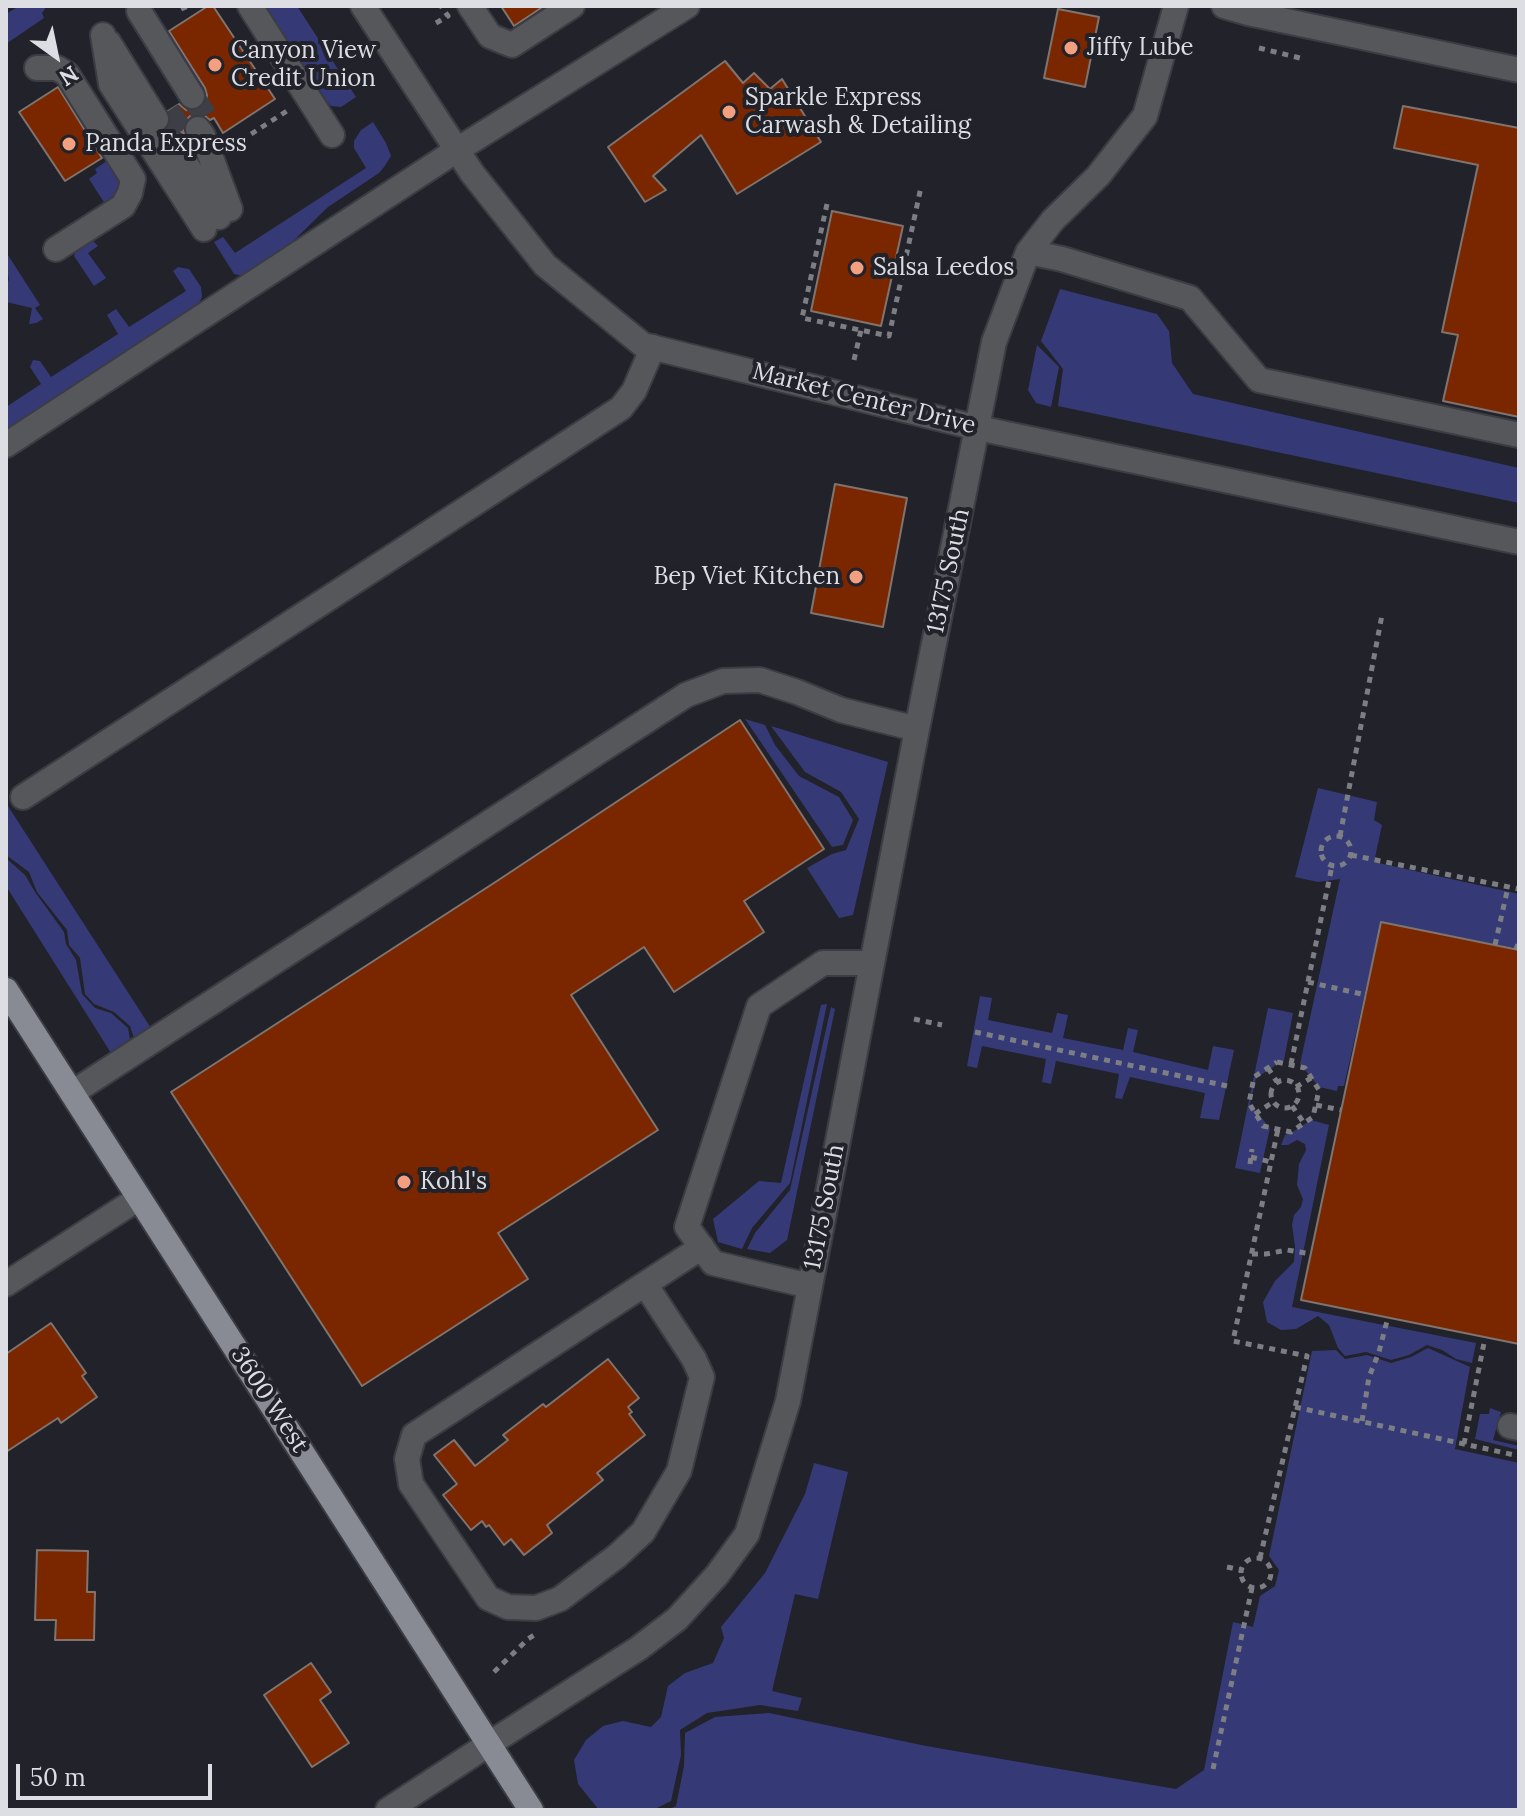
<!DOCTYPE html>
<html>
<head>
<meta charset="utf-8">
<style>
  body { margin:0 }
  #map { position:relative; width:1525px; height:1816px; overflow:hidden; background:#21222a; font-family:Lora,serif }
  canvas { display:block }
  .frame { position:absolute; inset:0; border:8px solid #dddee3; pointer-events:none }
  .north { position:absolute; left:16px; top:16px; width:80px; height:80px; -webkit-text-stroke:6px #21222a; paint-order:stroke; rotate:147deg; font-size:22px; font-weight:700; line-height:32px; text-align:center; color:#dddee3 }
  .north::after { content:''; display:block; margin:auto; width:28px; height:36px; background:#dddee3; clip-path:polygon(50% 0,100% 100%,50% 72%,0 100%) }
  .scale { position:absolute; left:16px; top:1764px; width:196px; height:36px; box-sizing:border-box; border:4px solid #dddee3; border-top:0; padding-left:10px; font-size:24px; line-height:28px; white-space:nowrap; color:#dddee3; -webkit-text-stroke:6px #21222a; paint-order:stroke }
</style>
</head>
<body>
<div id="map">
<canvas width="1525" height="1816"></canvas>
<div class="frame"></div>
<div class="north">N</div>
<div class="scale">50 m</div>
</div>
<script>
const c = document.querySelector('canvas').getContext('2d');
c.lineJoin = 'round';
function fill(path, color) { c.fillStyle = color; c.fill(path, 'evenodd'); }
const shape = rows => new Path2D(rows.map(r => 'M' + r).join(''));
function stroke(path, color, width, dash) { c.strokeStyle = color; c.lineWidth = width; c.lineCap = dash ? 'butt' : 'round'; c.setLineDash(dash || []); c.stroke(path); }
function drawText(font, color, halo, rows, align = 'center') {
  c.font = font + ' Lora,serif'; c.lineWidth = 8; c.setLineDash([]); c.textBaseline = 'middle'; c.strokeStyle = halo; c.fillStyle = color; for (const [text, x, y, turn = 0] of rows) {
    c.save(); c.translate(x, y); c.rotate((+turn || 0) * Math.PI / 180); c.textAlign = isNaN(turn) ? turn : align; if (halo) c.strokeText(text, 0, 0); c.fillText(text, 0, 0); c.restore();
  }
}
fill(shape([
  [19,6,47,6,42,13,44,18,6,44,6,14],
  [265,6,297,6,356,97,341,107,331,106,328,103],
  [373,122,386,143,391,156,384,167,379,173,328,207,286,248,244,276,234,274,214,242,223,237,235,253,366,168,354,148,354,141,361,130],
  [110,159,124,187,107,207,89,179,97,173,95,169],
  [89,237,98,246,88,253,106,278,94,286,74,256,77,246],
  [6,252,40,305,35,308,43,319,36,323,29,324,32,308,6,302,6,287,9,279,6,265],
  [178,267,189,269,201,287,202,297,197,307,6,433,6,407,41,384,30,367,33,360,40,361,51,377,118,334,107,315,116,309,129,327,186,291,173,271],
  [1060,289,1157,314,1169,331,1172,363,1193,394,1519,468,1519,503,1058,406,1063,369,1041,341],
  [1037,345,1059,367,1051,407,1036,403,1028,390],
  [745,719,765,725,775,745,799,776,839,797,853,820,843,845,832,847],
  [771,726,888,762,853,915,839,918,807,868,832,854,846,850,859,819,841,792,805,772],
  [1318,788,1377,802,1374,820,1382,825,1374,862,1519,894,1519,949,1381,922,1344,1086,1338,1086,1337,1091,1319,1087,1300,1064,1340,879,1318,882,1295,877],
  [6,803,151,1028,134,1038,130,1026,114,1012,94,1004,85,994,80,958,69,945,67,930,37,892,29,872,6,855],
  [6,858,25,875,35,892,64,932,66,944,76,960,82,994,95,1008,111,1013,128,1028,130,1039,111,1053,6,886],
  [980,996,992,998,988,1020,1052,1033,1057,1013,1068,1015,1063,1038,1123,1050,1128,1028,1138,1030,1133,1052,1208,1070,1213,1046,1234,1050,1219,1120,1200,1118,1205,1093,1130,1077,1122,1099,1115,1098,1119,1074,1056,1061,1051,1084,1042,1082,1046,1059,982,1046,977,1068,967,1066],
  [827,1004,790,1183,752,1228,742,1249,718,1242,713,1219,759,1181,781,1183,821,1005],
  [831,1007,835,1009,787,1240,770,1253,747,1249,755,1233,790,1190],
  [1268,1008,1293,1013,1284,1060,1256,1078,1250,1104,1270,1128,1260,1173,1235,1168],
  [1311,1120,1329,1125,1292,1307,1476,1343,1472,1363,1456,1359,1442,1350,1427,1345,1409,1355,1391,1360,1366,1352,1345,1356,1338,1348,1329,1325,1318,1316,1296,1329,1281,1330,1267,1322,1263,1302,1275,1281,1294,1262,1295,1247,1292,1225,1294,1215,1301,1207,1303,1199,1297,1185,1299,1164,1306,1150,1305,1144,1297,1140,1288,1145,1281,1145,1285,1135,1291,1133],
  [1428,1348,1470,1367,1455,1449,1519,1463,1519,1810,667,1810,676,1806,684,1766,685,1733,715,1717,769,1713,926,1746,1176,1789,1204,1770,1233,1622,1253,1627,1260,1596,1275,1586,1279,1570,1269,1556,1312,1351,1336,1350,1345,1359,1367,1355,1391,1363,1411,1357],
  [1490,1408,1501,1412,1493,1440,1519,1446,1519,1450,1475,1439,1480,1414,1489,1414],
  [814,1463,848,1472,818,1599,795,1594,772,1691,802,1698,798,1711,760,1705,707,1713,680,1730,681,1755,671,1801,653,1810,599,1810,578,1784,574,1760,586,1740,603,1726,623,1721,651,1727,661,1717,668,1686,685,1673,713,1663,724,1638,721,1627,765,1573,805,1494]
]), '#353a77');
const building = shape([
  [208,6,213,6,275,99,223,133,214,118,210,120,205,116,197,114,190,116,185,122,183,130,185,135,180,131,173,130,167,132,162,136,160,133,169,125,171,118,168,111,179,104,186,110,193,111,201,108,206,102,207,95,205,88,169,31,208,6],
  [501,6,544,6,514,26,501,6],
  [1058,9,1099,17,1085,87,1044,78,1058,9],
  [725,61,743,83,754,73,770,89,782,79,821,142,737,194,701,135,653,176,666,190,645,202,608,147,725,61],
  [58,87,102,158,65,181,19,112,58,87],
  [1403,106,1519,128,1519,417,1443,401,1458,335,1442,332,1478,165,1394,148,1403,106],
  [832,211,903,226,881,326,811,311,832,211],
  [835,484,907,498,883,627,811,613,835,484],
  [740,720,824,849,744,901,764,932,674,992,644,947,571,995,658,1130,498,1233,528,1279,362,1386,171,1092,497,881,740,720],
  [1381,922,1519,950,1519,1344,1301,1300,1381,922],
  [51,1323,86,1373,82,1376,97,1397,61,1423,58,1418,6,1452,6,1354,51,1323],
  [608,1359,639,1398,628,1407,632,1412,629,1414,645,1435,597,1473,603,1480,547,1525,552,1533,524,1555,511,1539,504,1545,489,1525,486,1527,482,1521,471,1530,443,1495,457,1484,434,1455,454,1440,475,1466,508,1440,503,1435,543,1404,546,1407,608,1359],
  [37,1550,88,1551,87,1592,95,1592,94,1640,55,1640,56,1620,35,1620,37,1550],
  [311,1663,331,1692,320,1700,349,1743,312,1767,264,1695,311,1663]
]);
fill(building, '#7a2700');
stroke(building, '#7f746f', 2);
stroke(shape([
  [192,96,209,122],
  [168,111,186,138]
]), '#3d3e46', 24, [24, 12]);
const minor = shape([
  [250,6,332,135],
  [363,6,472,173,545,265,643,345,978,428,1519,542],
  [470,6,490,36,512,45,572,6],
  [1224,6,1248,13,1519,70],
  [139,11,192,96],
  [103,35,111,84,204,229],
  [109,43,156,119],
  [37,68,57,68,67,74,133,179,130,193,123,206,56,249],
  [198,129,203,136,230,209],
  [174,145,219,217],
  [1028,252,1062,259,1190,298,1259,380,1519,435],
  [6,445,457,150,687,6],
  [23,797,621,408,634,391,653,347],
  [72,1093,686,695,723,681,760,680,797,692,841,710,917,729],
  [6,1284,139,1198],
  [645,1284,694,1359,702,1377,679,1471,643,1532,617,1556,560,1599,536,1608,508,1607,488,1598,411,1484,407,1459,414,1435,645,1284,702,1247],
  [810,1286,713,1263,687,1227,759,1006,823,963,872,963],
  [1510,1426,1519,1428],
  [388,1810,489,1744,639,1648,677,1619,717,1575,747,1534,788,1401,917,729,994,342,1028,252,1053,220,1098,176,1145,116,1176,6]
]);
const major = shape([
  [6,990,531,1810]
]);
stroke(minor, '#3b3c44', 28);
stroke(major, '#3b3c44', 28);
stroke(shape([
  [181,9,188,6],
  [436,23,448,16,441,6],
  [1259,48,1300,58],
  [231,147,290,109],
  [827,204,802,318,889,336,921,187],
  [854,360,861,330],
  '1321 851a15 15 0 1 1 30 0a15 15 0 1 1-30 0Z',
  [1340,836,1382,615],
  [1351,855,1519,889],
  [1495,945,1508,887],
  [1516,950,1519,940],
  [1308,982,1366,995],
  [914,1019,942,1025],
  [975,1032,1227,1086],
  [1277,1062,1305,1068,1319,1090,1313,1117,1291,1132,1263,1126,1249,1103,1254,1077,1277,1062],
  [1291,1064,1332,866],
  [1268,1068,1277,1082],
  '1271 1094a14 14 0 1 1 28 0a14 14 0 1 1-28 0Z',
  [1296,1087,1311,1078],
  [1316,1105,1341,1110],
  [1292,1106,1304,1123],
  [1255,1114,1273,1102],
  [1251,1157,1271,1162],
  [1250,1164,1252,1149],
  [1252,1254,1266,1254,1287,1250,1311,1254],
  [1295,1407,1519,1456],
  [1362,1421,1369,1377,1379,1352,1388,1317],
  [1464,1444,1484,1343],
  '1241 1573a15 15 0 1 1 30 0a15 15 0 1 1-30 0Z',
  [1260,1558,1307,1356,1233,1341,1278,1129],
  [1227,1567,1241,1570],
  [494,1672,528,1639,537,1633],
  [1213,1769,1252,1588]
]), '#7d7e84', 5, [6, 6]);
stroke(minor, '#56575b', 24);
stroke(major, '#898b94', 24);
for (const [x, y, r, color] of [
  [1071,48,8,"#f3a081"],
  [215,65,8,"#f3a081"],
  [729,112,8,"#f3a081"],
  [69,144,8,"#f3a081"],
  [857,268,8,"#f3a081"],
  [856,577,8,"#f3a081"],
  [404,1182,8,"#f3a081"]
]) { const dot = new Path2D(); dot.arc(x, y, r, 0, 2 * Math.PI); c.fillStyle = color; c.fill(dot); stroke(dot, '#21222a', 3); }
drawText('24px', '#dddee3', '#21222a', [
  ["Jiffy Lube",1087,48],
  ["Canyon View",231,51],
  ["Credit Union",231,79],
  ["Sparkle Express",745,98],
  ["Carwash & Detailing",745,126],
  ["Panda Express",85,144],
  ["Salsa Leedos",873,268],
  ["Bep Viet Kitchen",840,577,"right"],
  ["Kohl's",420,1182]
], 'left');
drawText('24px', '#dddee3', '#21222a', [
  ["Market Center Drive",864,399,14],
  ["13175 South",949,571,-78],
  ["13175 South",825,1207,-79],
  ["3600 West",269,1400,57]
]);
</script>
</body>
</html>
